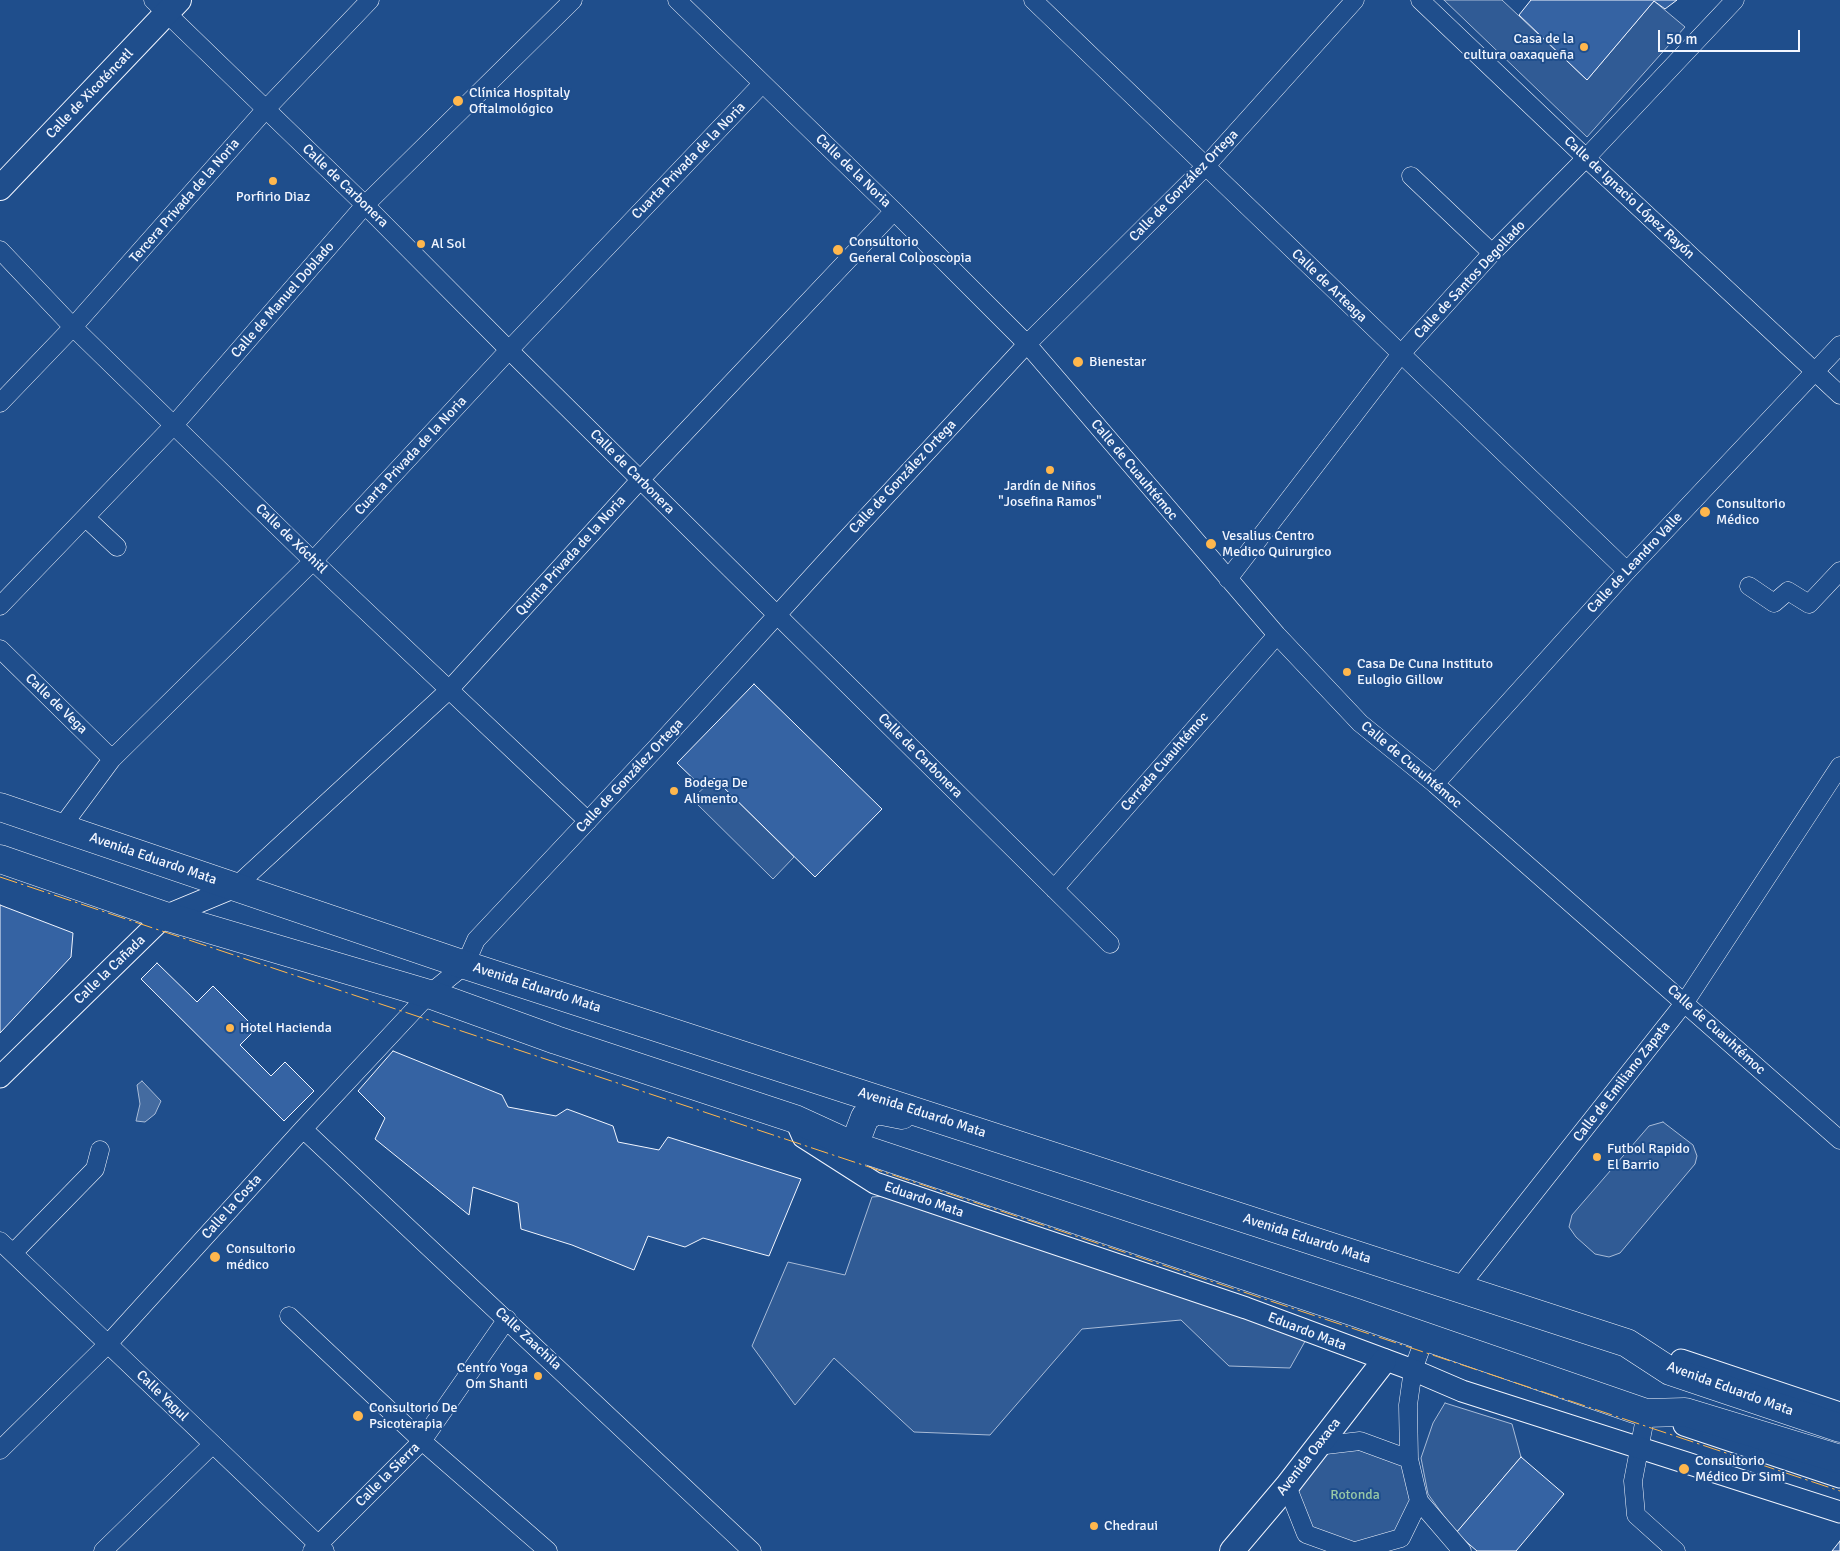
<!DOCTYPE html>
<html>
<head>
<meta charset="utf-8">
<style>
  body { margin:0 }
  #map { position:relative; width:1840px; height:1551px; overflow:hidden; background:#1f4e8c; font-family:Signika,sans-serif }
  canvas { display:block }
  .scale { position:absolute; left:1658px; top:30px; width:142px; height:22px; box-sizing:border-box; border:2px solid #f2f6ff; border-top:0; padding-left:6px; font-size:15px; line-height:18px; white-space:nowrap; color:#f2f6ff; -webkit-text-stroke:4px #1f4e8c; paint-order:stroke }
</style>
</head>
<body>
<div id="map">
<canvas width="1840" height="1551"></canvas>
<div class="scale">50 m</div>
</div>
<script>
const c = document.querySelector('canvas').getContext('2d');
c.lineJoin = 'round';
function fill(path, color) { c.fillStyle = color; c.fill(path, 'evenodd'); }
const shape = rows => new Path2D(rows.map(r => 'M' + r).join(''));
function stroke(path, color, width, dash) { c.strokeStyle = color; c.lineWidth = width; c.lineCap = dash ? 'butt' : 'round'; c.setLineDash(dash || []); c.stroke(path); }
function drawText(font, color, halo, rows, align = 'center') {
  c.font = font + ' Signika,sans-serif'; c.lineWidth = 4; c.setLineDash([]); c.textBaseline = 'middle'; c.strokeStyle = halo; c.fillStyle = color; for (const [text, x, y, turn = 0] of rows) {
    c.save(); c.translate(x, y); c.rotate((+turn || 0) * Math.PI / 180); c.textAlign = isNaN(turn) ? turn : align; if (halo) c.strokeText(text, 0, 0); c.fillText(text, 0, 0); c.restore();
  }
}
const built = shape([
  [1444,0,1502,0,1587,80,1654,1,1685,27,1587,137,1444,0],
  [714,778,794,857,773,879,692,799,714,778],
  [1663,1122,1693,1145,1697,1156,1695,1164,1620,1253,1609,1257,1595,1254,1576,1237,1569,1227,1572,1215,1649,1126,1663,1122],
  [899,1195,1308,1336,1290,1368,1229,1366,1181,1320,1082,1329,990,1435,914,1432,834,1358,795,1405,752,1346,788,1262,845,1275,872,1197,899,1195],
  [1445,1403,1512,1424,1521,1457,1456,1533,1428,1494,1421,1458,1433,1423,1445,1403],
  [1361,1442,1405,1463,1414,1500,1399,1535,1357,1549,1308,1532,1289,1484,1319,1449,1361,1442]
]);
fill(built, '#305b95');
stroke(built, '#a8bbd7', 1);
const water = shape([
  [142,1081,161,1101,155,1114,145,1122,136,1121,140,1104,137,1085,142,1081]
]);
fill(water, '#446ba0');
stroke(water, '#a8bbd7', 1);
const building = shape([
  [1531,0,1677,0,1665,9,1654,1,1587,80,1519,15,1531,0],
  [754,684,882,809,815,877,714,778,703,788,677,763,754,684],
  [0,905,73,933,71,957,0,1033,0,905],
  [157,963,197,1002,213,986,256,1029,240,1045,271,1076,285,1062,314,1091,284,1121,141,979,157,963],
  [393,1051,502,1095,508,1107,556,1116,567,1109,613,1126,618,1142,659,1150,668,1137,801,1179,769,1256,703,1238,685,1247,648,1236,634,1270,572,1245,521,1229,518,1203,473,1187,469,1215,375,1139,385,1118,358,1091,393,1051],
  [1521,1457,1564,1494,1516,1551,1477,1551,1456,1533,1521,1457],
  [1840,1541,1840,1551,1832,1551,1840,1541]
]);
fill(building, '#3563a3');
stroke(building, '#f2f6ff', 1);
const minor = shape([
  [153,0,365,205,509,350,1110,944],
  [677,0,894,211,1027,344,1277,635,1360,723,1435,784,1840,1140],
  [1033,0,1627,571],
  [1420,0,1586,158,1840,395],
  [1411,176,1492,253],
  [0,250,73,327,313,561,588,821],
  [0,403,73,327,265,110,370,0],
  [86,518,117,547],
  [1228,579,1400,355,1492,253,1586,158,1735,0],
  [1749,586,1774,603,1788,591,1809,604,1840,571],
  [0,606,174,425,365,205,573,0],
  [0,649,112,759],
  [1435,784,1627,571,1840,345],
  [65,830,69,817,112,759,313,561,509,350,762,84],
  [235,887,448,691,640,480,894,211],
  [1054,889,1277,635],
  [303,1129,752,1551],
  [0,1241,325,1551],
  [13,1253,95,1169,100,1150],
  [1458,1289,1685,1002,1840,766],
  [289,1316,422,1441,548,1551],
  [1425,1337,1413,1370,1408,1405,1409,1459,1419,1501,1462,1551],
  [1646,1413,1633,1481,1636,1515,1676,1551],
  [1317,1446,1360,1441,1409,1459],
  [0,1450,108,1344,303,1129,429,994,465,965,476,940,656,748,838,548,1027,344,1205,167,1355,0],
  [1287,1486,1306,1534,1353,1551],
  [103,1551,212,1445],
  [312,1551,422,1441,507,1319],
  [1356,1551,1401,1538,1419,1501]
]);
const tertiary = shape([
  [0,1077,165,916,235,887],
  [795,1119,803,1137,875,1183,1246,1308,1413,1370,1462,1391,1840,1512],
  [1681,1360,1840,1413],
  [1684,1425,1840,1477]
]);
const secondary = shape([
  [0,188,179,0],
  [1232,1551,1287,1486,1384,1361]
]);
const primary = shape([
  [0,807,465,965,1627,1343,1670,1371,1840,1428],
  [0,859,165,916,429,994,556,1040,795,1119,854,1146,1354,1312,1646,1413,1685,1412,1840,1459],
  [854,1146,865,1117,877,1110,902,1115]
]);
stroke(minor, '#f2f6ff', 19);
stroke(tertiary, '#f2f6ff', 23);
stroke(secondary, '#f2f6ff', 26);
stroke(primary, '#f2f6ff', 29);
stroke(minor, '#1f4e8c', 18);
stroke(tertiary, '#1f4e8c', 21);
stroke(secondary, '#1f4e8c', 24);
stroke(primary, '#1f4e8c', 28);
stroke(shape([
  [0,877,1840,1491]
]), '#ffb74d', 1, [18, 4, 2.5, 4]);
for (const [x, y, r, color] of [
  [1584,47,5,"#ffb74d"],
  [458,101,6,"#ffb74d"],
  [273,181,5,"#ffb74d"],
  [421,244,5,"#ffb74d"],
  [838,250,6,"#ffb74d"],
  [1078,362,6,"#ffb74d"],
  [1050,470,5,"#ffb74d"],
  [1705,512,6,"#ffb74d"],
  [1211,544,6,"#ffb74d"],
  [1347,672,5,"#ffb74d"],
  [674,791,5,"#ffb74d"],
  [230,1028,5,"#ffb74d"],
  [1597,1157,5,"#ffb74d"],
  [215,1257,6,"#ffb74d"],
  [538,1376,5,"#ffb74d"],
  [358,1416,6,"#ffb74d"],
  [1684,1469,6,"#ffb74d"],
  [1094,1526,5,"#ffb74d"]
]) { const dot = new Path2D(); dot.arc(x, y, r, 0, 2 * Math.PI); c.fillStyle = color; c.fill(dot); stroke(dot, '#1f4e8c', 2); }
drawText('14px', '#f2f6ff', '#1f4e8c', [
  ["Casa de la",1574,39,"right"],
  ["cultura oaxaqueña",1574,55,"right"],
  ["Clínica Hospitaly",469,93],
  ["Oftalmológico",469,109],
  ["Porfirio Diaz",273,197,"center"],
  ["Consultorio",849,242],
  ["General Colposcopia",849,258],
  ["Al Sol",431,244],
  ["Bienestar",1089,362],
  ["Jardín de Niños",1050,486,"center"],
  ["\"Josefina Ramos\"",1050,502,"center"],
  ["Consultorio",1716,504],
  ["Médico",1716,520],
  ["Vesalius Centro",1222,536],
  ["Medico Quirurgico",1222,552],
  ["Casa De Cuna Instituto",1357,664],
  ["Eulogio Gillow",1357,680],
  ["Bodega De",684,783],
  ["Alimento",684,799],
  ["Hotel Hacienda",240,1028],
  ["Futbol Rapido",1607,1149],
  ["El Barrio",1607,1165],
  ["Consultorio",226,1249],
  ["médico",226,1265],
  ["Centro Yoga",528,1368,"right"],
  ["Om Shanti",528,1384,"right"],
  ["Consultorio De",369,1408],
  ["Psicoterapia",369,1424],
  ["Consultorio",1695,1461],
  ["Médico Dr Simi",1695,1477],
  ["Chedraui",1104,1526]
], 'left');
drawText('14px', '#f2f6ff', '#1f4e8c', [
  ["Calle de Xicoténcatl",90,94,-46],
  ["Cuarta Privada de la Noria",689,161,-46],
  ["Calle de la Noria",853,171,44],
  ["Calle de Carbonera",345,186,44],
  ["Calle de González Ortega",1184,186,-46],
  ["Calle de Ignacio López Rayón",1629,198,43],
  ["Tercera Privada de la Noria",185,201,-49],
  ["Calle de Santos Degollado",1470,280,-47],
  ["Calle de Arteaga",1329,286,44],
  ["Calle de Manuel Doblado",283,300,-49],
  ["Cuarta Privada de la Noria",411,456,-47],
  ["Calle de Cuauhtémoc",1134,470,50],
  ["Calle de Carbonera",632,472,45],
  ["Calle de González Ortega",903,477,-47],
  ["Calle de Xóchitl",291,539,44],
  ["Quinta Privada de la Noria",571,556,-48],
  ["Calle de Leandro Valle",1635,563,-47],
  ["Calle de Vega",56,704,44],
  ["Calle de Carbonera",920,756,45],
  ["Cerrada Cuauhtémoc",1165,762,-49],
  ["Calle de Cuauhtémoc",1411,765,40],
  ["Calle de González Ortega",630,776,-47],
  ["Avenida Eduardo Mata",153,859,19],
  ["Calle la Cañada",110,970,-44],
  ["Avenida Eduardo Mata",537,988,18],
  ["Calle de Cuauhtémoc",1716,1030,42],
  ["Calle de Emiliano Zapata",1622,1082,-52],
  ["Avenida Eduardo Mata",922,1113,18],
  ["Eduardo Mata",924,1200,19],
  ["Calle la Costa",232,1207,-48],
  ["Avenida Eduardo Mata",1307,1239,18],
  ["Eduardo Mata",1307,1332,21],
  ["Calle Zaachila",528,1339,43],
  ["Avenida Eduardo Mata",1730,1389,20],
  ["Calle Yagul",162,1396,44],
  ["Avenida Oaxaca",1309,1457,-52],
  ["Calle la Sierra",388,1475,-45]
]);
drawText('14px', '#97c8a6', '#1f4e8c', [
  ["Rotonda",1355,1495]
]);
</script>
</body>
</html>
